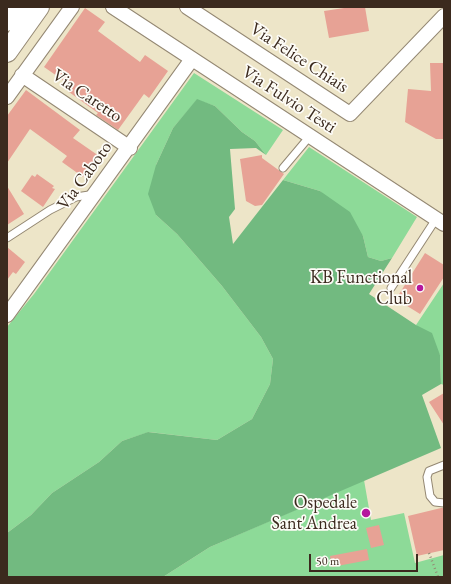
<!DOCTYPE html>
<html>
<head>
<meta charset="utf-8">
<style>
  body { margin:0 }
  #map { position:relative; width:451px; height:584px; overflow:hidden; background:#ede5c8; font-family:"EB Garamond",serif }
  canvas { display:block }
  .frame { position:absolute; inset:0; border:8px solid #3b2a1e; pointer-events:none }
  .scale { position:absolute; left:309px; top:554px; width:109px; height:18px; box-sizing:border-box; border:2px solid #3b2a1e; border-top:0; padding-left:5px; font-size:12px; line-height:14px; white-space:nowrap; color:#3b2a1e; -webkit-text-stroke:3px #fdfcf7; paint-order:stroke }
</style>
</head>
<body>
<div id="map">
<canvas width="451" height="584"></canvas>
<div class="frame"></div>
<div class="scale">50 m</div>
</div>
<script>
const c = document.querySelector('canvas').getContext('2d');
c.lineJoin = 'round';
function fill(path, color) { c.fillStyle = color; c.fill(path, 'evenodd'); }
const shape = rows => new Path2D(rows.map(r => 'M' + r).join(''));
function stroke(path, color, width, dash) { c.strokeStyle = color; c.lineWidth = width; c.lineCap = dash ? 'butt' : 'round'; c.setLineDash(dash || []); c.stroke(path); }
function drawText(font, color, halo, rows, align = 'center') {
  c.font = font + ' "EB Garamond",serif'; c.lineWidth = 3.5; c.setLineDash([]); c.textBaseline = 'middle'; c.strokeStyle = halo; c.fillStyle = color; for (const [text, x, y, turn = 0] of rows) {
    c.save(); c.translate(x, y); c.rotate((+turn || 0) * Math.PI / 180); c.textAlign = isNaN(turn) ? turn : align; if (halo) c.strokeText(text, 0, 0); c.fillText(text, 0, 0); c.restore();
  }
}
fill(shape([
  [194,73,283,130,266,155,255,141,242,132,215,106,197,100,173,128,156,165,156,215,177,234,222,286,261,337,273,359,270,384,252,419,217,440,149,432,122,441,99,462,52,493,31,515,7,533,7,327,34,294],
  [309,147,417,217,392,258,381,261,368,257,363,236,320,191,283,180],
  [444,283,444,385,441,384,440,355,416,325],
  [364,480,371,520,404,513,415,563,444,555,444,577,163,577,210,547]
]), '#8dda98');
fill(shape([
  [197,99,215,106,242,132,255,141,266,155,256,148,230,149,235,209,229,217,233,244,283,180,320,191,350,212,363,236,368,257,381,261,392,258,369,294,416,325,432,333,440,355,441,384,422,395,441,448,210,547,163,577,7,577,7,533,31,515,52,493,99,462,122,441,148,432,217,440,252,419,270,384,273,359,261,337,222,286,177,234,156,215,148,194,156,165,173,128]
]), '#72ba80');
fill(shape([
  [351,7,365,7,369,31,329,38,324,11],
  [85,8,105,22,98,31,140,62,145,55,168,71,149,98,144,94,118,130,96,115,98,113,69,92,73,87,44,67],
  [430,63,444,63,444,139,436,139,405,122,408,89,431,91],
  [26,90,80,130,73,138,99,156,83,177,62,162,67,156,30,129,7,163,7,116],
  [262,155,262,158,284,174,262,205,255,206,246,201,240,159],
  [37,174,54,186,52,188,55,189,43,207,21,191,32,175,35,177],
  [7,186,24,214,7,225],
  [7,247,25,262,16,274,13,272,7,280],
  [425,253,444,265,444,277,420,314,396,299],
  [444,393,444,425,429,402],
  [441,508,444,508,444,550,417,556,408,516],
  [379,525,384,545,371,548,366,528],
  [367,549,369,560,332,567,330,556]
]), '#e7a295');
const lane = shape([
  [283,168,310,136],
  [7,238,50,210,76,197,89,195,94,196],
  [391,288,436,219],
  [444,465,429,471,427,477,430,496,435,502,444,503]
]);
const street = shape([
  [113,7,444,224],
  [187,7,350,114,444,16],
  [22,75,130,148],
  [7,97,72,7],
  [7,315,192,59]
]);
const secondary = shape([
  [7,21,17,7],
  [7,52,39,7]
]);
stroke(lane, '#948873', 9);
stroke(street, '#948873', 16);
stroke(secondary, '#948873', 22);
stroke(shape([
  [429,553,438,577]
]), '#948873', 2.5, [1, 3]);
stroke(lane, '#fff', 7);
stroke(street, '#fff', 14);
stroke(secondary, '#fff', 20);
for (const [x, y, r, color] of [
  [420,288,4,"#b5179e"],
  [366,513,5,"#b5179e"]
]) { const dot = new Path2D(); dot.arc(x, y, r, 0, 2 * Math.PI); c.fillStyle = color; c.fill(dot); stroke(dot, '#fdfcf7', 1.5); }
drawText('18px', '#3b2a1e', '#fdfcf7', [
  ["Via Felice Chiais",299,58,33],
  ["Via Caretto",87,96,34],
  ["Via Fulvio Testi",289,100,33],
  ["Via Caboto",85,176,-54]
]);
drawText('18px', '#3b2a1e', '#fdfcf7', [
  ["KB Functional",412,278],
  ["Club",412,299],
  ["Ospedale",357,503],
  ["Sant'Andrea",357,524]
], 'right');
</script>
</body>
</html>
